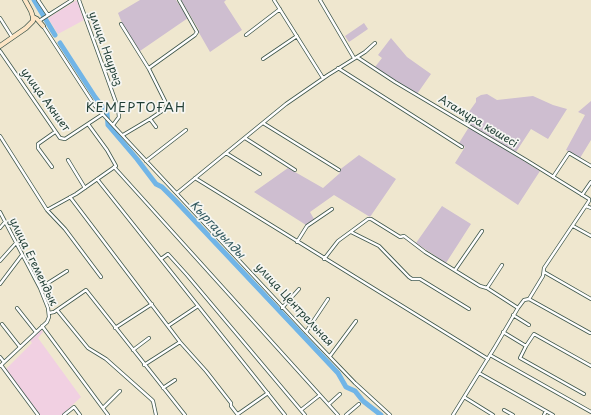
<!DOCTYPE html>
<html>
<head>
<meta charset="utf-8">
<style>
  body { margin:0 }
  canvas { display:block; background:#efe7cf }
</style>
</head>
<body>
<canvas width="591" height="415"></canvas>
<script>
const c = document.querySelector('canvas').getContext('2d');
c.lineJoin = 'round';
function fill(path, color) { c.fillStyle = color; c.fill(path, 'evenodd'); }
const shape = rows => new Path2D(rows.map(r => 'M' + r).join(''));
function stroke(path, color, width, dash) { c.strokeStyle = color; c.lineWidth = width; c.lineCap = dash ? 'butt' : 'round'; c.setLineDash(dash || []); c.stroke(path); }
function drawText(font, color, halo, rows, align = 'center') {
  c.font = font + ' "Playpen Sans",sans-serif'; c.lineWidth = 3.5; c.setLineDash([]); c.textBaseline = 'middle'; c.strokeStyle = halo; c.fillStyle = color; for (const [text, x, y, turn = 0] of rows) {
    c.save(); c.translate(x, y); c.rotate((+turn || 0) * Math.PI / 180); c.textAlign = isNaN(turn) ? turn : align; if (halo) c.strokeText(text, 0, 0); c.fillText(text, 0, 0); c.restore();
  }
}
fill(shape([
  [77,0,84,20,58,34,48,18],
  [41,329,43,332,38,338,81,397,62,415,40,415,6,369,32,343,30,340]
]), '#f1d0e2');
fill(shape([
  [140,0,176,0,188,18,140,51,122,23,118,13],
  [181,0,226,0,224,2,242,30,210,52,198,31,199,30],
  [364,23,368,29,349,42,345,36],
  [391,38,407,57,431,74,417,94,375,67,382,58,378,55],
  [487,94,497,100,533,96,553,105,567,109,548,139,531,129,516,152,463,120,476,102,476,98,481,95],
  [591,101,591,140,580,158,566,150,585,115,578,112],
  [469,127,540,171,518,205,455,163,465,147,459,143],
  [359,155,396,179,370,217,334,195,310,212,314,219,306,225,254,192,288,168,323,188,340,173,338,171],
  [442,206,471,224,446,263,416,243]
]), '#cebed0');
stroke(shape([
  [34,0,55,35],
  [60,43,95,97,107,113,108,125,137,159,156,184,162,187,175,200,338,373,346,387,355,391,363,401,381,415]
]), '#71b5e7', 5);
const street = shape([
  [38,0,48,15],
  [79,0,118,108,119,117,113,125],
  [274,0,323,78],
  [320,0,354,58],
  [0,18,12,37],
  [39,21,72,0],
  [121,24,149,69,167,105,165,109,150,119,123,135],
  [43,26,95,106,306,332,355,383,390,415],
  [246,35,280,9],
  [0,51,60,138,65,139,103,114],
  [357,57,395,82,526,160,589,199,589,201,544,268,543,276,529,299,524,300,518,308,495,347,453,415],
  [263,59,297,36],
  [149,68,195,35,197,32,179,0],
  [338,68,462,147],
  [150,119,156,127],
  [263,123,339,170],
  [0,136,47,210,65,229,101,277],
  [245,138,295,170],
  [226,153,260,174],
  [68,160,85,188],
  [146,161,186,130],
  [52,167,38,148,38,144,55,132],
  [114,167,338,415],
  [553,177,569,153,591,166],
  [195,178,488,359],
  [97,179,285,415],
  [177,193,286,104,328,75,365,52,375,43],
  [582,195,591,182],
  [70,197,180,342,206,371,231,403,231,406,238,415],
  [586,206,591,208],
  [47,210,76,194,116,166,107,150,88,124],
  [0,212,40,288,48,308,49,317,47,322,0,366],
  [573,226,591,236],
  [0,228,5,222],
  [351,232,379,246,409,277,412,279,420,279,469,309],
  [297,242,307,226,332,209],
  [161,259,168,254,187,275,305,415],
  [324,259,338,241,368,219,371,219,400,237,404,236,425,252,480,286,487,288,518,308],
  [0,261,16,243],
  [455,270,482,231],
  [544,272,591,299],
  [0,284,22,255],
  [40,288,67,271],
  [487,288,502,265],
  [529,299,590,333],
  [17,308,36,332],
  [282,308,299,289],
  [57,310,88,348,106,359,151,399,153,401,156,415],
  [49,313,54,312,86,290,185,415],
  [513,315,529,325],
  [2,324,20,347],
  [42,326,108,415],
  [168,326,198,306],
  [115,328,152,304],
  [306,332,328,299],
  [503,332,526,346,534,334,591,366],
  [526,346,520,358,584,394],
  [133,350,149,338],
  [490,355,591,412],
  [330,356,356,321],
  [0,357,4,362],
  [1,365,38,415],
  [144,365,180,342],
  [479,373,553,415],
  [163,388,175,380],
  [464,397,493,415],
  [329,404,340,394],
  [103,408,120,391],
  [301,410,320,395],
  [504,410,513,415],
  [238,414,268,393],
  [64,415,74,407,80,415],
  [346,415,359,404],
  [544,415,546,411]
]);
const secondary = shape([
  [25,0,31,11,33,17,37,19,43,26],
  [0,46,26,28,33,21,33,17]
]);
stroke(street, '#3e564b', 4);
stroke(secondary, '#3e564b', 5.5);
stroke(street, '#fff', 2.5);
stroke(secondary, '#fde5c5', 4);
drawText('11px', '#1f3d34', '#f6f6f2', [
  ["улица Наурыз",105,49,70],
  ["улица Акниет",45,100,54],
  ["Атамұра көшесі",478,122,31],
  ["улица Егемендык",33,262,64],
  ["улица Центральная",294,305,47]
]);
drawText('italic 12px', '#345b61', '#f6f6f2', [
  ["Кыргауылды",217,230,47]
]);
c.letterSpacing = '1px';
drawText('13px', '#1f3d34', '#f6f6f2', [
  ["КЕМЕРТОҒАН",136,108]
]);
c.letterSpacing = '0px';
</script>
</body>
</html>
